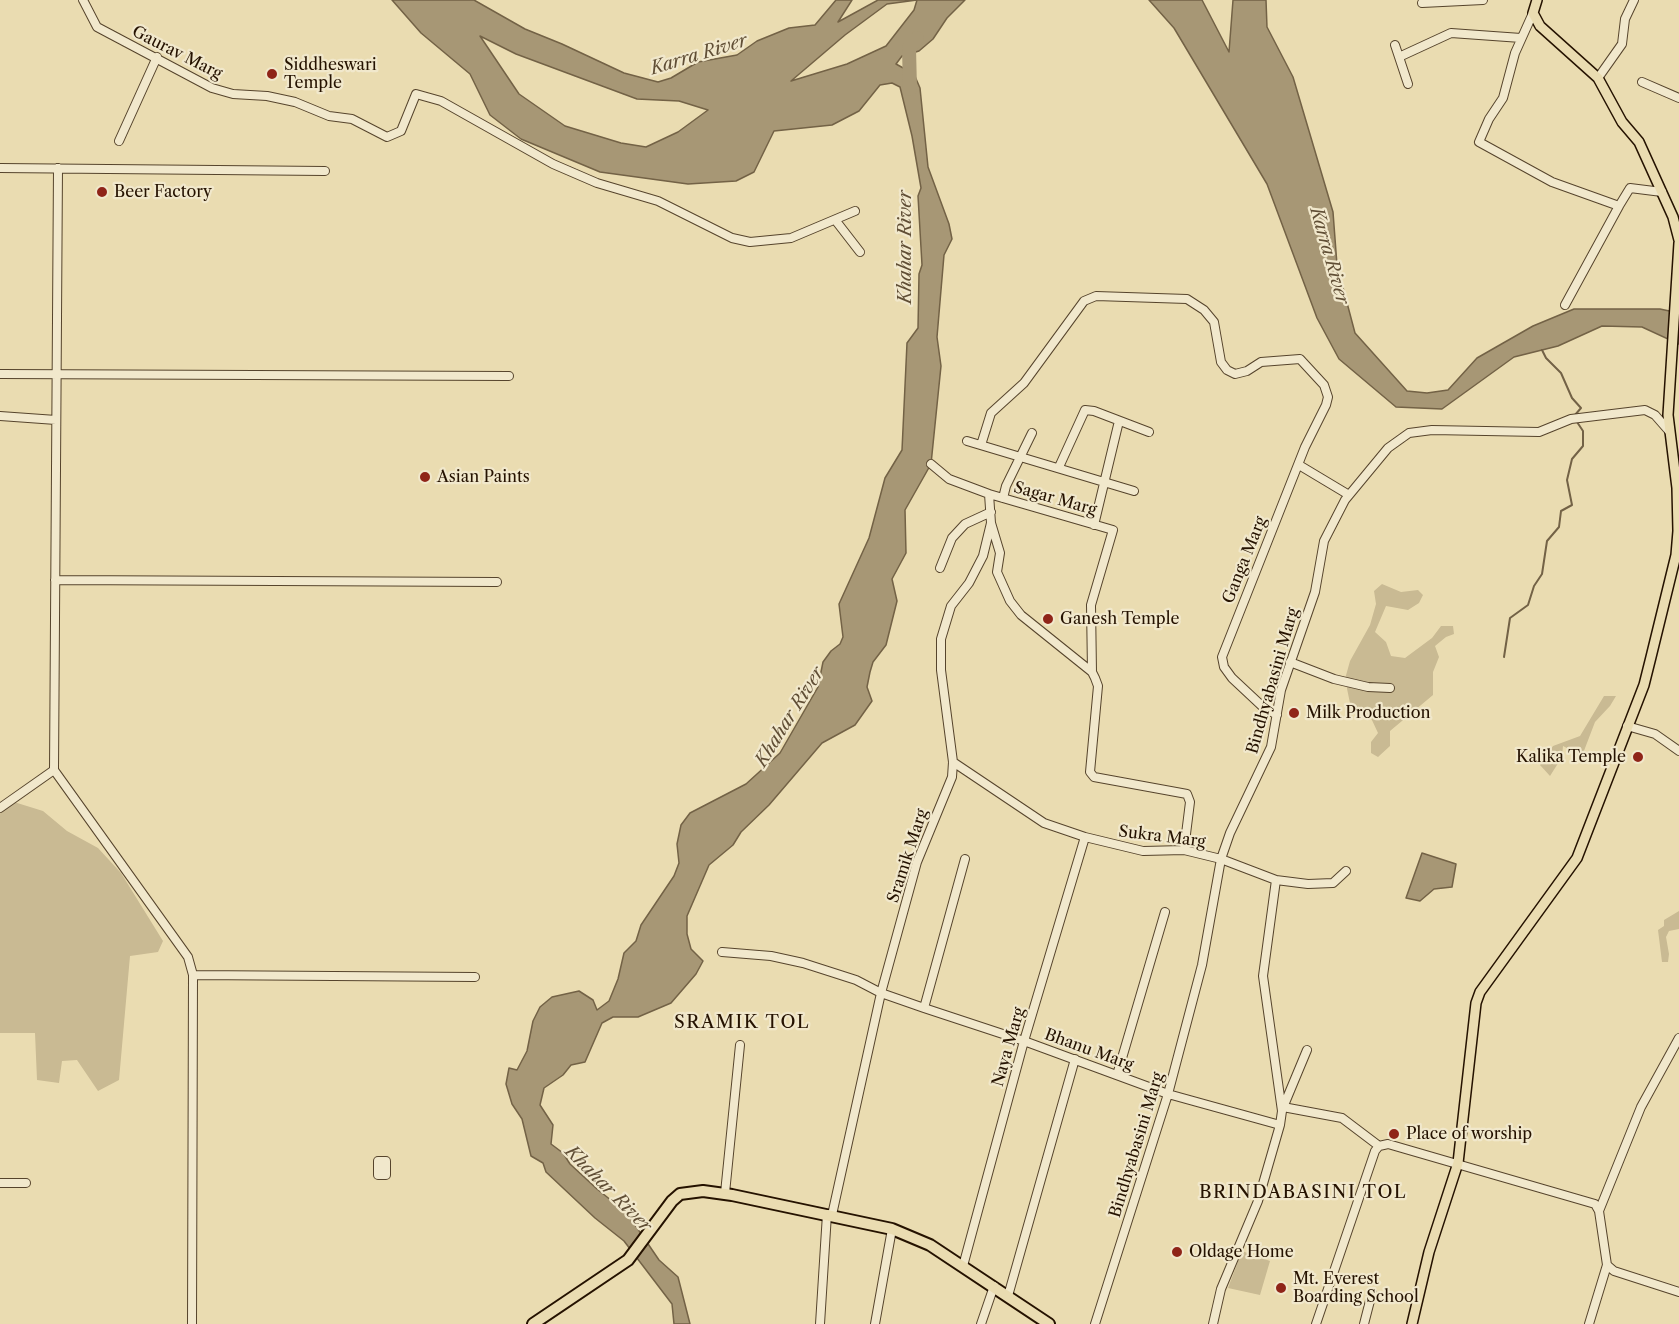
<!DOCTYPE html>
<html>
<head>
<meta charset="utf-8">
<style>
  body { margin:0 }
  canvas { display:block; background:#eadcb1 }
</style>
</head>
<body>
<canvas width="1679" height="1324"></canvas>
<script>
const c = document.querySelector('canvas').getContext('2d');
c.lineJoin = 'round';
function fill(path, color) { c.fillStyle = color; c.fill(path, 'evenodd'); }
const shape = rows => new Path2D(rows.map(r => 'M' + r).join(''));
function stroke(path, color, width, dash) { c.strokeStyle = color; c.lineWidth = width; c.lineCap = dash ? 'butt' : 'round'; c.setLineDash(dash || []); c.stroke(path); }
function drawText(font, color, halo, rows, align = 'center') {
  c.font = font + ' "Libre Caslon Text",serif'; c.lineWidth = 4.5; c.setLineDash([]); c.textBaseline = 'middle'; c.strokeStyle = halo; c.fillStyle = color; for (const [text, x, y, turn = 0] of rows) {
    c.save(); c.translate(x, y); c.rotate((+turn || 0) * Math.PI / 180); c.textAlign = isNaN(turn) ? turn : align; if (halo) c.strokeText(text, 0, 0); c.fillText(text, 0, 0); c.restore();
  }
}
fill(shape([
  [1382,584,1401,592,1418,590,1423,595,1419,603,1408,610,1386,606,1375,632,1386,642,1391,656,1405,658,1432,638,1441,626,1453,626,1454,634,1446,637,1435,646,1439,657,1433,672,1433,695,1390,731,1390,746,1378,757,1371,753,1371,742,1378,733,1371,718,1351,708,1345,679,1350,661,1370,625,1376,604,1374,591],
  [1604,696,1616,696,1610,706,1595,722,1582,756,1563,746,1562,757,1550,776,1540,765,1553,746,1580,736],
  [14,802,43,811,67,831,98,848,121,873,163,941,158,952,130,956,119,1080,98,1091,77,1060,62,1061,59,1083,37,1080,35,1033,0,1033,0,813],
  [1679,911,1679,929,1669,931,1666,937,1669,954,1668,962,1662,962,1658,930,1664,926,1664,920],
  [1242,1251,1270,1261,1260,1295,1228,1288]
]), '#c9ba93');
const water = shape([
  [392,0,474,0,525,29,562,44,624,73,658,82,671,78,698,62,737,55,757,41,789,28,815,25,836,0,852,0,838,22,878,0,965,0,947,18,933,39,919,51,902,56,896,64,914,74,920,88,928,167,949,224,952,239,944,255,941,290,937,337,941,366,931,464,905,510,906,553,892,579,897,601,886,645,873,662,870,672,867,687,872,701,855,725,822,743,769,805,741,832,733,845,709,865,687,916,687,934,691,949,703,961,696,974,671,1003,638,1017,613,1017,602,1023,585,1062,571,1065,563,1075,544,1088,540,1105,553,1125,551,1144,563,1153,570,1164,597,1189,627,1213,659,1260,678,1277,690,1324,674,1324,672,1304,624,1241,595,1218,546,1172,543,1163,531,1156,522,1119,512,1104,506,1084,509,1068,517,1070,527,1051,533,1021,540,1007,552,997,579,991,593,1000,597,1010,609,1001,618,979,624,953,636,941,641,925,674,876,679,863,677,844,681,825,690,813,746,784,780,753,818,687,823,662,831,651,840,644,843,637,839,604,869,538,885,478,902,450,907,343,918,328,919,274,922,265,918,196,921,188,912,136,900,87,892,83,880,85,859,111,832,125,774,131,754,172,736,181,688,184,600,172,521,139,490,115,470,74,421,33,392,0],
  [917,0,914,10,886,46,847,64,791,81,845,35,887,4,917,0],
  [480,36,516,54,637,99,679,101,708,110,678,132,646,147,621,143,565,126,519,94,480,36],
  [1149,0,1202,0,1229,52,1233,0,1266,0,1267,27,1293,77,1333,212,1337,265,1355,333,1407,391,1427,393,1448,390,1477,358,1533,326,1574,309,1660,309,1679,313,1679,344,1642,327,1602,326,1558,346,1514,357,1442,409,1396,407,1339,359,1317,318,1267,184,1174,28,1149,0],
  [1422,853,1456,864,1452,887,1434,889,1420,901,1406,898,1422,853]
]);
fill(water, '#a79775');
stroke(water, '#736246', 1.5);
stroke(shape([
  [1542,350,1546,358,1561,373,1572,398,1581,408,1575,415],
  [1504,657,1510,618,1528,605,1534,586,1542,574,1547,541,1559,527,1561,511,1572,505,1567,480,1572,459,1583,446,1583,431,1577,422]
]), '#736246', 2);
stroke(shape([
  [910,89,909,48,917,38]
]), '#a79775', 14);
const minor = shape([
  [83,0,97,27,212,88,233,94,267,96,295,102,329,116,352,119,387,137,401,131,416,94,441,101,553,164,597,183,658,201,732,238,750,242,791,238,855,211],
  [1422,3,1483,0],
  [1533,13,1515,53,1503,98,1489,119,1479,142,1552,182,1619,206,1630,188,1662,192],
  [1395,45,1408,84],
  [1399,57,1451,33,1521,38],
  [1598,78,1622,44,1625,19,1634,0],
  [1642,82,1679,98],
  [119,141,157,57],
  [0,168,325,171],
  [836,221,860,252],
  [1565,305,1619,206],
  [0,374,509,376],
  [0,416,56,420],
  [967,441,1134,491],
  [981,445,991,413,1024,383,1084,301,1096,296,1187,299,1204,310,1214,322,1221,362,1227,370,1235,374,1247,371,1261,362,1300,359,1324,385,1328,397,1326,405,1305,447,1222,657,1224,667,1232,678,1263,707,1277,715],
  [1299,465,1349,495],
  [1059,467,1085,410,1094,411,1149,432],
  [989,494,1113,530,1091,605,1092,672],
  [1003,498,1006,486,1032,433],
  [991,523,1000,553,997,572,1010,601,1021,615,1092,672,1095,678,1098,686,1090,772,1094,777,1187,794,1190,802,1184,850],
  [1094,525,1119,421],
  [940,568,952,538,965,524,991,512],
  [55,580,497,582],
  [1290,662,1334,679,1368,687,1390,688],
  [1627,726,1655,734,1679,751],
  [953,762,1044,823,1085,837,1143,851,1184,850,1221,859,1276,880,1308,884,1333,883,1346,871],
  [54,770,188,957,193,975,192,1324],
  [0,808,54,770,58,168],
  [1276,880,1263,976,1282,1111,1280,1125],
  [722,952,771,956,803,963,856,980,881,993,924,1008,1024,1041,1168,1094,1280,1125,1258,1201,1221,1289,1213,1324],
  [193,975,475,977],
  [924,1008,965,859],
  [1117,1075,1165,912],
  [1283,1107,1342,1118,1379,1146],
  [1282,1110,1307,1050],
  [378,1161,386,1161,386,1175,378,1175,378,1161],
  [0,1183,26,1183],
  [725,1193,740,1045],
  [1599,1211,1641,1107,1679,1038],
  [832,1215,881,993,917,862,952,777,953,762,941,670,941,639,951,606,969,583,983,556,991,523,989,494,949,479,931,464],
  [963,1266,1024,1041,1085,837],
  [1008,1296,1075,1059],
  [820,1324,827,1214],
  [875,1324,892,1229],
  [981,1324,994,1286],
  [1095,1324,1168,1094,1202,965,1221,859,1230,833,1271,747,1281,690,1315,592,1324,541,1345,500,1388,448,1409,433,1432,430,1539,432,1571,419,1645,410,1655,415,1669,431],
  [1316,1324,1375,1151,1379,1146,1388,1144,1595,1204,1599,1211,1607,1265,1614,1271,1679,1292],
  [1364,1324,1372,1293],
  [1589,1324,1607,1265]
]);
const major = shape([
  [1537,0,1533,13,1540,26,1598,78,1622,122,1639,142,1673,217,1679,240],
  [1412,1324,1429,1252,1458,1163,1476,1003,1480,992,1577,858,1644,685,1651,657,1676,555,1678,531,1677,488,1668,415,1679,243]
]);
const highway = shape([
  [533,1324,628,1260,672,1201,680,1194,703,1191,732,1195,892,1229,930,1245,1049,1324]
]);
stroke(minor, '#56442c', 10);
stroke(major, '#251200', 12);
stroke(highway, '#251200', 14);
stroke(minor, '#f1e8cc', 8);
stroke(major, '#eadcb1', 9);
stroke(highway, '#eadcb1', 10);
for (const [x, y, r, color] of [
  [272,74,6,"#8f2418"],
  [102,192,6,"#8f2418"],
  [425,477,6,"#8f2418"],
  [1048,619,6,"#8f2418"],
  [1294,713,6,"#8f2418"],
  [1638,757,6,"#8f2418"],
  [1394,1134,6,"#8f2418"],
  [1177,1252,6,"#8f2418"],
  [1281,1288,6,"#8f2418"]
]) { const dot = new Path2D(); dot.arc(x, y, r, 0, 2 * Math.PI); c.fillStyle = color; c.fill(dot); stroke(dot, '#f1e8cc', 2); }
drawText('16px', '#251200', '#f1e8cc', [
  ["Gaurav Marg",177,53,27],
  ["Sagar Marg",1055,499,16],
  ["Ganga Marg",1245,560,-68],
  ["Bindhyabasini Marg",1273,681,-74],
  ["Sukra Marg",1162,837,7],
  ["Sramik Marg",908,856,-72],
  ["Naya Marg",1009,1047,-74],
  ["Bhanu Marg",1089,1050,20],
  ["Bindhyabasini Marg",1137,1145,-73]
]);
drawText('16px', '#251200', '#f1e8cc', [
  ["Siddheswari",284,65],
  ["Temple",284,83],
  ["Beer Factory",114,192],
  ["Asian Paints",437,477],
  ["Ganesh Temple",1060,619],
  ["Milk Production",1306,713],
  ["Kalika Temple",1626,757,"right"],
  ["Place of worship",1406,1134],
  ["Oldage Home",1189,1252],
  ["Mt. Everest",1293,1279],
  ["Boarding School",1293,1297]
], 'left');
drawText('italic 18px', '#604e35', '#f1e8cc', [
  ["Karra River",699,55,-17],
  ["Khahar River",906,247,-90],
  ["Karra River",1329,256,74],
  ["Khahar River",790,717,-58],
  ["Khahar River",608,1189,45]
]);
c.letterSpacing = '1.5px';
drawText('18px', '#251200', '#f1e8cc', [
  ["SRAMIK TOL",742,1023],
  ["BRINDABASINI TOL",1303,1193]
]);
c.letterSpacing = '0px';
</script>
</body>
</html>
